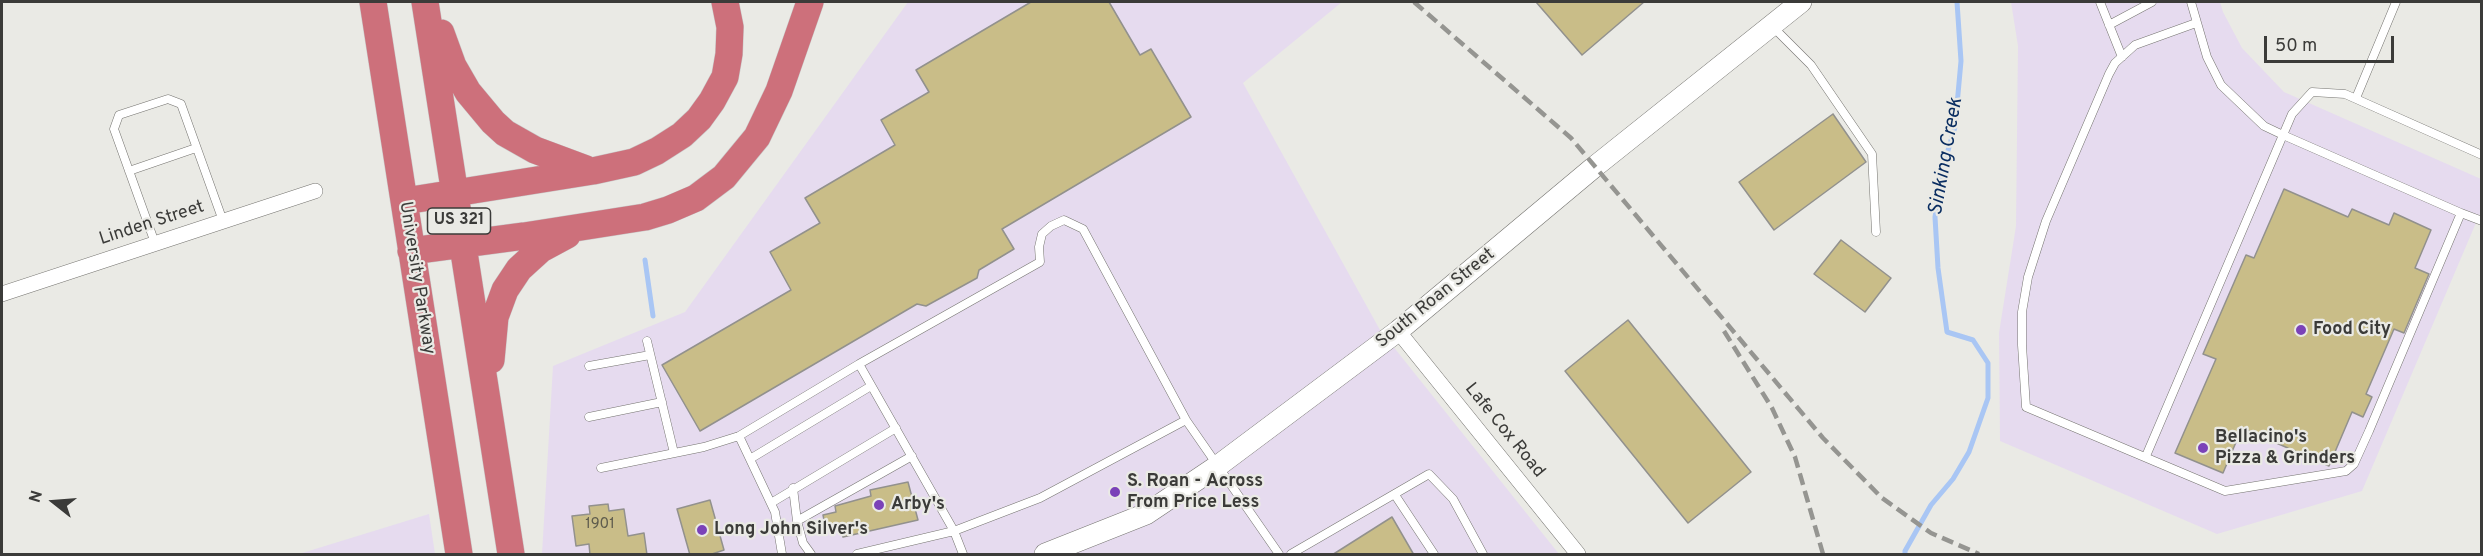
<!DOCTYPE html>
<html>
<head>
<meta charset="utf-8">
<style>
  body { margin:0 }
  #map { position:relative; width:2483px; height:556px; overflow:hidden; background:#eaeae5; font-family:Overpass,sans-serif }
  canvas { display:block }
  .frame { position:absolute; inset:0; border:3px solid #3b3b39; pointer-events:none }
  .north { position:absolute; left:24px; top:472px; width:60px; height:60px; -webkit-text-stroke:4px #eaeae5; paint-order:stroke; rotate:287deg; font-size:16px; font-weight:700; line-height:24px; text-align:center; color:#3b3b39 }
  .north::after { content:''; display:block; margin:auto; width:21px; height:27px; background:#3b3b39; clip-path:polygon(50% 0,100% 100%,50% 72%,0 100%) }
  .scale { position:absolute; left:2264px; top:36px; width:130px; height:27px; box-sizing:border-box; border:3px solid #3b3b39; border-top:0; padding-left:8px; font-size:18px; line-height:21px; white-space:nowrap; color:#3b3b39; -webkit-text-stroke:4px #eaeae5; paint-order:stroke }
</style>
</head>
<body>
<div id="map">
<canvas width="2483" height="556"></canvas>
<div class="frame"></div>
<div class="north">N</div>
<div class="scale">50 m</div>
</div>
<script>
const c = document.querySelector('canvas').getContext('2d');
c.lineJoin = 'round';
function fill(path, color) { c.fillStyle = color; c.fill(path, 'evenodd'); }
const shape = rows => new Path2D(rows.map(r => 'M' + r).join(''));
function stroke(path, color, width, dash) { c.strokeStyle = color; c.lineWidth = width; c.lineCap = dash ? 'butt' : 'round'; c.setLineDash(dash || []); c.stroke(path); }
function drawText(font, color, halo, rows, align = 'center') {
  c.font = font + ' Overpass,sans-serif'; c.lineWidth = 4.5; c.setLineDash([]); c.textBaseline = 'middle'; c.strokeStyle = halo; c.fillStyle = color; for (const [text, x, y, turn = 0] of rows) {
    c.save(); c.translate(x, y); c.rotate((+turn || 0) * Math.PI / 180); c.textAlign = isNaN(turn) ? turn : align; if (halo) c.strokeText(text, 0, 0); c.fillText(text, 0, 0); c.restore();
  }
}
fill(shape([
  [908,2,1342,2,1243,83,1380,330,1559,554,542,554,553,366,685,312],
  [2011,2,2220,2,2223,12,2242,48,2284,92,2481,179,2481,211,2362,491,2217,534,2000,441,1999,333,2016,226,2018,46],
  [429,514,435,554,299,554]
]), '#e6dbef');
stroke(shape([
  [645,260,653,316],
  [1905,554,1905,551,1931,505,1953,479,1969,452,1988,398,1988,363,1973,340,1947,332,1938,268,1935,217,1943,167,1955,127,1961,61,1957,2]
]), '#a9c6f4', 5);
const building = shape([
  [1031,2,1109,2,1140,55,1151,49,1191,117,1002,229,1014,249,979,270,977,278,926,306,917,304,700,431,662,365,791,290,770,252,820,223,805,198,895,145,881,120,929,92,916,70,1031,2],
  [1536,2,1644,2,1582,55,1536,2],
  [1833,114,1866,162,1774,230,1739,182,1833,114],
  [2284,189,2348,217,2352,209,2389,225,2394,213,2431,230,2415,268,2429,274,2404,333,2394,329,2366,394,2372,397,2363,417,2352,412,2329,466,2242,428,2223,473,2175,453,2216,359,2203,354,2246,255,2254,258,2284,189],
  [1841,240,1891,278,1865,312,1814,274,1841,240],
  [1628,320,1751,472,1688,523,1565,371,1628,320],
  [908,482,918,520,843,537,840,527,826,530,823,515,836,512,835,506,871,496,870,490,908,482],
  [710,500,724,550,709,555,690,555,677,509,710,500],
  [608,504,609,511,624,509,628,536,644,533,647,555,590,555,589,544,576,546,572,516,590,514,589,506,608,504],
  [1392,517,1414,555,1332,555,1392,517]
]);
fill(building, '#c9bd88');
stroke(building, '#92918d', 1.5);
const lane = shape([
  [2100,2,2122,57],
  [2196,23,2135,45,2115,63,2109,74,2046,221,2028,277,2022,312,2022,345,2026,407,2225,491,2346,471,2354,464,2369,431,2461,213,2283,135,2292,114,2312,92,2345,94,2482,155],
  [2109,25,2152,2],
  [1772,26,1811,65,1872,154,1876,232],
  [2356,98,2396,2],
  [129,171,196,148],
  [2461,213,2482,221],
  [155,243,114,129,119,115,168,99,181,104,223,221],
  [647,341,674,453],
  [859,364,954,531,963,554],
  [589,366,650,355],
  [589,417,662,402],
  [739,436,775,512,782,554],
  [2146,456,2283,135,2264,126,2221,85,2207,57,2191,2],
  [750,459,871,386],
  [601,468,704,447,739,436,859,364,1040,262,1039,247,1042,234,1051,226,1064,220,1083,229,1186,420,1279,554],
  [793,488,797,521,803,543,811,554],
  [1395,495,1434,554],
  [771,503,896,428],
  [797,521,912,456],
  [857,554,954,531,1040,498,1186,420],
  [1291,554,1429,474,1453,499,1483,554]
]);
const street = shape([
  [2,294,315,191],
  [1398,331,1578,554]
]);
const secondary = shape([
  [1045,554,1146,514,1219,465,1398,331,1593,168,1801,2]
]);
const highway = shape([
  [373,2,459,554],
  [425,2,511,554],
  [441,33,453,66,468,92,493,122,505,133,535,150,586,169],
  [405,201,593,171,634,162,657,151,682,135,699,119,712,101,725,77,729,54,730,27,725,2],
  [411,251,524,236,645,217,668,210,696,198,724,177,757,137,779,91,810,2],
  [491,360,495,317,505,290,519,269,541,249,567,235]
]);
stroke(lane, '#757470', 9);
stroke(street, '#757470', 16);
stroke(secondary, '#757470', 22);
stroke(highway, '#c8c8c8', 28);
stroke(lane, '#fff', 8);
stroke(street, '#fff', 15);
stroke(secondary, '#fff', 21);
stroke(highway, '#cd707b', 27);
stroke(shape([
  [1414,2,1571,138,1823,438,1882,498,1931,533,1979,554],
  [1724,331,1772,408,1795,457,1823,554]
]), '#959591', 4.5, [12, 6]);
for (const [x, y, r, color] of [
  [2301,330,6,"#7b42b8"],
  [2203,448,6,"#7b42b8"],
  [1115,492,6,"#7b42b8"],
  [879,505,6,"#7b42b8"],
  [702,530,6,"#7b42b8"]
]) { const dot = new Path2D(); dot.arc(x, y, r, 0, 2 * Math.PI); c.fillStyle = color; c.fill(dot); stroke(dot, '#eaeae5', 2); }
drawText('15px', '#5e5c4d', null, [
  ["1901",600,525]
]);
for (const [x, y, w] of [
  [459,221,63]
]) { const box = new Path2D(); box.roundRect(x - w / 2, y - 13, w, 26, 4.5); c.fillStyle = '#eaeae5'; c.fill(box); stroke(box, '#3b3b39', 1.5); }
drawText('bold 16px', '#3b3b39', null, [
  ["US 321",459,221]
]);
drawText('18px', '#3b3b39', '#eaeae5', [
  ["Linden Street",152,224,-18],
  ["University Parkway",416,278,81],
  ["South Roan Street",1436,299,-39],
  ["Lafe Cox Road",1504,431,51]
]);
drawText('bold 18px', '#3b3b39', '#eaeae5', [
  ["Food City",2313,330],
  ["Bellacino's",2215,438],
  ["Pizza & Grinders",2215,459],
  ["S. Roan - Across",1127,482],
  ["From Price Less",1127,503],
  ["Arby's",891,505],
  ["Long John Silver's",714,530]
], 'left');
drawText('italic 20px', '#092d61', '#eaeae5', [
  ["Sinking Creek",1947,157,-80]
]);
</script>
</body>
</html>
